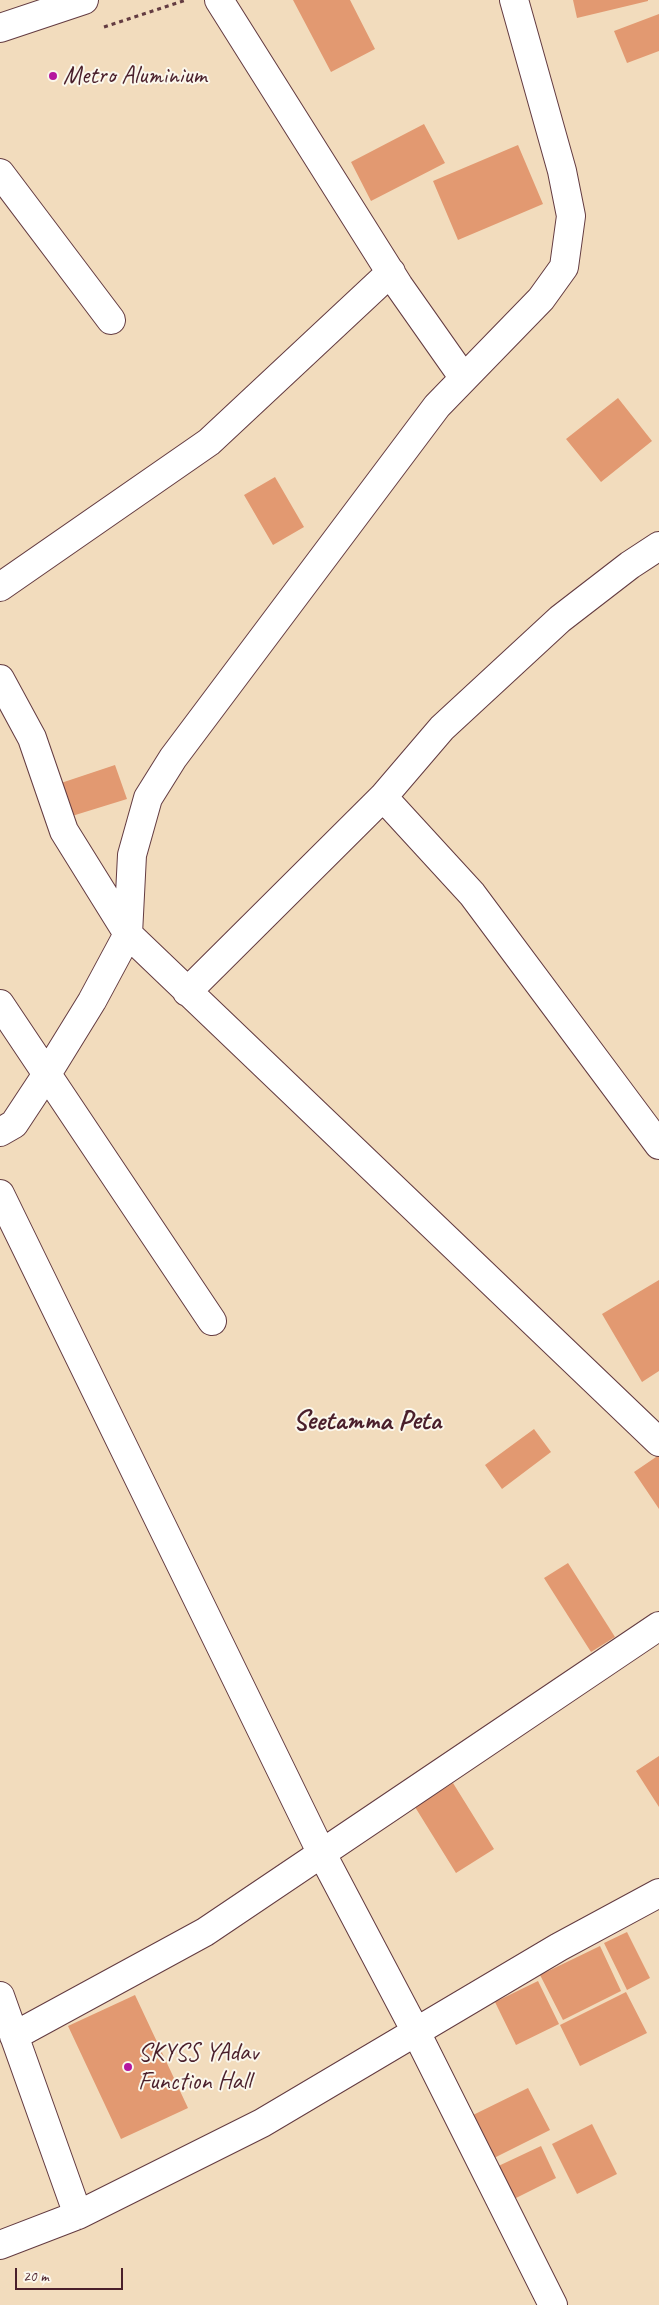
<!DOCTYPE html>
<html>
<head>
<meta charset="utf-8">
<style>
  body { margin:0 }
  #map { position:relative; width:659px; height:2305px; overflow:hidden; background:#f2dcbd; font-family:Caveat,sans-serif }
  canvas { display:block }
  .scale { position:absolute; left:15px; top:2268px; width:108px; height:22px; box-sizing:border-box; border:2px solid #4a1f2b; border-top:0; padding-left:6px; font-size:15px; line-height:18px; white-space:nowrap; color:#4a1f2b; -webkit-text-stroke:4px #fbf7ec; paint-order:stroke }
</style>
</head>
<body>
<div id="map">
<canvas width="659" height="2305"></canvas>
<div class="scale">20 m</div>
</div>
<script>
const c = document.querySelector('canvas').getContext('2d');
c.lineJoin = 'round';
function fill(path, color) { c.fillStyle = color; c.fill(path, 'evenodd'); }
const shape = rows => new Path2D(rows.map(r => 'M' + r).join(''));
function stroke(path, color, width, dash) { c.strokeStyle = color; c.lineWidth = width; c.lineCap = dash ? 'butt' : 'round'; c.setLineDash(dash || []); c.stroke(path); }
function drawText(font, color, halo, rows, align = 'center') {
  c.font = font + ' Caveat,sans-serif'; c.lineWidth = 4; c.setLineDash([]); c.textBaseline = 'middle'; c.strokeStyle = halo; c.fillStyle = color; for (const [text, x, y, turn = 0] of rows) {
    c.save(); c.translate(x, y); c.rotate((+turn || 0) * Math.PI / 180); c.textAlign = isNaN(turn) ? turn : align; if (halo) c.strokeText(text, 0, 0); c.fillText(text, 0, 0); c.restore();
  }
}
fill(shape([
  [293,0,350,0,375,49,331,72],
  [573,0,648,0,648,1,577,18],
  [659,14,659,51,627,63,614,31],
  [424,124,445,163,371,201,351,162],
  [518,145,543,204,458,240,433,181],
  [618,398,652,441,601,482,566,439],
  [275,477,304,527,273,545,244,495],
  [115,765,127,799,72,816,61,783],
  [659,1280,659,1371,642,1382,602,1314],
  [534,1429,551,1452,502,1489,485,1465],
  [659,1455,659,1509,634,1472],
  [568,1563,615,1637,591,1652,544,1578],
  [659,1756,659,1807,636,1771],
  [453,1783,494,1849,456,1873,415,1807],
  [627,1932,650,1978,627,1990,604,1943],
  [600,1946,621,1991,563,2020,540,1975],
  [538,1981,559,2024,516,2045,495,2002],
  [626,1992,647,2033,580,2066,560,2025],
  [135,1995,188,2108,121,2139,68,2026],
  [528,2088,550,2130,492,2159,471,2116],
  [592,2124,617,2174,577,2194,552,2144],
  [541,2146,556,2178,508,2202,492,2169]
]), '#e29971');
const minor = shape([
  [219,0,399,286,463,377],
  [514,0,562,171,571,216,564,267,541,299,437,406,173,758,148,798,132,855,128,934,659,1442],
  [0,173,111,320],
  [0,587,209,442,391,272],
  [0,679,32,738,64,831,128,934,92,1001,47,1074,14,1124,0,1132],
  [383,797,472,894,659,1145],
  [187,992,383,797,442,728,560,619,630,565,659,546],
  [0,1004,212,1321],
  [0,1194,321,1852,416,2032,553,2305],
  [0,1996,78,2215,0,2245],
  [14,2036,205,1932,659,1626],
  [78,2215,262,2123,559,1947,659,1893]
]);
const major = shape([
  [0,28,84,0]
]);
stroke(minor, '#633b41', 30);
stroke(major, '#633b41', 30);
stroke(shape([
  [104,27,186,0]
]), '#633b41', 3, [4, 4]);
stroke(minor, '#fff', 28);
stroke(major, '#fff', 28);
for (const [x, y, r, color] of [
  [53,76,5,"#b5179e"],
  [128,2067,5,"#b5179e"]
]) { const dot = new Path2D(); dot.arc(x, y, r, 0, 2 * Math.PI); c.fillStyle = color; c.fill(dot); stroke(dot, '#fbf7ec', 2); }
drawText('25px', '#4a1f2b', '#fbf7ec', [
  ["Metro Aluminium",63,76],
  ["SKYSS YAdav",138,2053],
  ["Function Hall",138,2082]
], 'left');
drawText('bold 28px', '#4a1f2b', '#fbf7ec', [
  ["Seetamma Peta",367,1422]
]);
</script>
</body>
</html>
